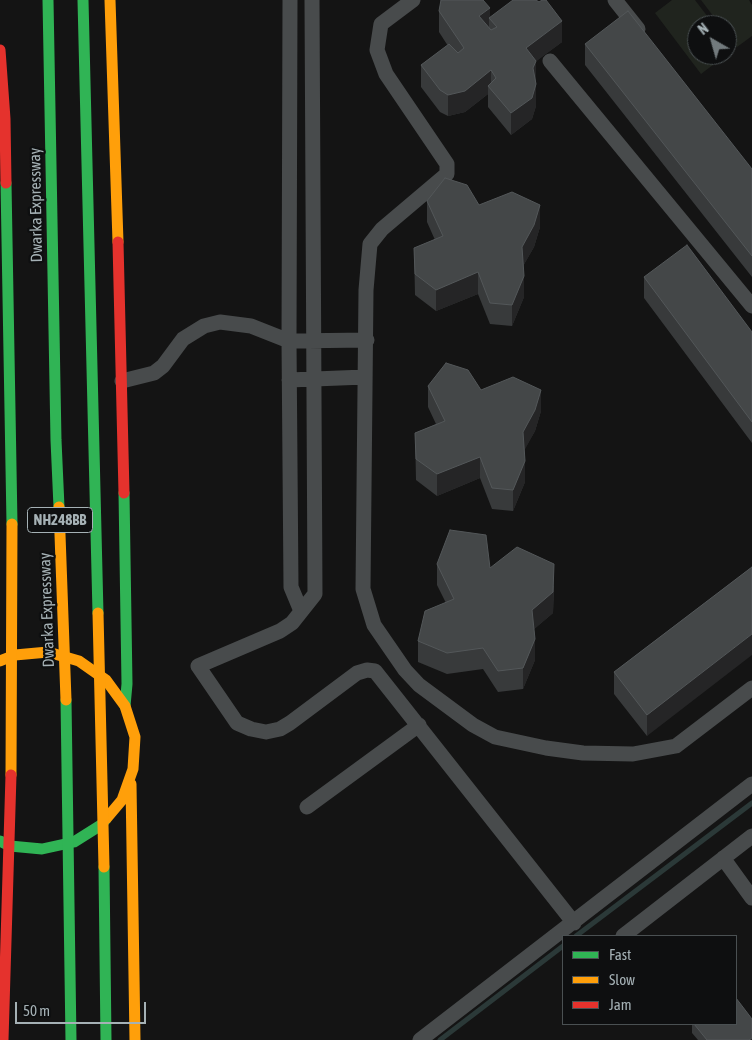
<!DOCTYPE html>
<html>
<head>
<meta charset="utf-8">
<style>
  body { margin:0 }
  #map { position:relative; width:752px; height:1040px; overflow:hidden; background:#141414; font-family:"Asap Condensed",sans-serif }
  canvas { display:block }
  .legend { position:absolute; left:562px; top:935px; width:175px; height:90px; box-sizing:border-box; background:#0e0f10; border:1px solid #4a5052; margin:0; padding:6px 9px; list-style:none; font-size:15px; color:#a5b1b5 }
  .legend li { display:flex; align-items:center; gap:10px; height:25px }
  .legend b { width:25px; border:1px solid #4a5052 }
  .north { position:absolute; left:687px; top:15px; width:50px; height:50px; box-sizing:border-box; background:#0e0f10; border:1px solid #4a5052; border-radius:50%; rotate:322deg; font-size:14px; font-weight:700; line-height:20px; text-align:center; color:#a5b1b5 }
  .north::after { content:''; display:block; margin:auto; width:18px; height:22px; background:#727a7d; clip-path:polygon(50% 0,100% 100%,50% 72%,0 100%) }
  .scale { position:absolute; left:15px; top:1002px; width:131px; height:22px; box-sizing:border-box; border:2px solid #a5b1b5; border-top:0; padding-left:6px; font-size:15px; line-height:18px; white-space:nowrap; color:#a5b1b5; -webkit-text-stroke:4px #0e0f10; paint-order:stroke }
</style>
</head>
<body>
<div id="map">
<canvas width="752" height="1040"></canvas>
<ul class="legend">
<li><b style="height:6px;background:#30b455"></b>Fast</li>
<li><b style="height:6px;background:#ff9f0a"></b>Slow</li>
<li><b style="height:6px;background:#e5322d"></b>Jam</li>
</ul>
<div class="north">N</div>
<div class="scale">50 m</div>
</div>
<script>
const c = document.querySelector('canvas').getContext('2d');
c.lineJoin = 'round';
function fill(path, color) { c.fillStyle = color; c.fill(path, 'evenodd'); }
const shape = rows => new Path2D(rows.map(r => 'M' + r).join(''));
function stroke(path, color, width, dash) { c.strokeStyle = color; c.lineWidth = width; c.lineCap = dash ? 'butt' : 'round'; c.setLineDash(dash || []); c.stroke(path); }
function drawText(font, color, halo, rows, align = 'center') {
  c.font = font + ' "Asap Condensed",sans-serif'; c.lineWidth = 4.5; c.setLineDash([]); c.textBaseline = 'middle'; c.strokeStyle = halo; c.fillStyle = color; for (const [text, x, y, turn = 0] of rows) {
    c.save(); c.translate(x, y); c.rotate((+turn || 0) * Math.PI / 180); c.textAlign = isNaN(turn) ? turn : align; if (halo) c.strokeText(text, 0, 0); c.fillText(text, 0, 0); c.restore();
  }
}
fill(shape([
  [672,0,695,0,714,25,697,25,697,55,726,55,701,74,655,13],
  [701,0,749,0,752,5,752,36,737,47,727,34,727,25,720,25]
]), '#20241e');
stroke(shape([
  [576,936,752,803],
  [440,1040,563,946]
]), '#2b3938', 5);
stroke(shape([
  [290,0,289,341,291,587,301,611],
  [312,0,315,594,292,623,280,631,198,666,237,723,251,729,266,732,280,729,290,723,357,673,367,670,375,671,574,923],
  [413,0,381,24,377,50,386,74,447,164,447,174,382,229,370,244,366,290,363,589,374,625,405,670,419,685,473,725,495,737,546,748,583,753,633,754,676,746,752,688],
  [615,0,638,29],
  [550,61,752,306],
  [289,380,365,377],
  [122,381,154,373,163,366,183,339,204,326,220,322,251,326,289,341,367,340],
  [307,807,419,725],
  [723,858,752,898],
  [623,936,752,836],
  [420,1040,752,784]
]), '#484b4c', 15);
stroke(shape([
  [124,493,127,684,125,706],
  [0,841,10,846,42,849,74,842,101,825,106,819]
]), '#30b455', 11);
stroke(shape([
  [110,0,118,242],
  [0,661,15,655,48,652,79,661,106,680,125,706,135,737,133,769,122,800,106,819],
  [131,784,135,1040]
]), '#ff9f0a', 11);
stroke(shape([
  [118,242,124,493]
]), '#e5322d', 11);
stroke(shape([
  [48,0,56,440,59,507],
  [83,0,98,613],
  [6,183,12,524],
  [66,700,71,1040],
  [104,867,106,1040]
]), '#30b455', 11);
stroke(shape([
  [59,507,66,700],
  [98,613,104,867],
  [11,775,12,524]
]), '#ff9f0a', 11);
stroke(shape([
  [0,50,5,119,6,183],
  [3,1040,11,775]
]), '#e5322d', 11);
fill(shape([
  [439,11,490,17,562,42,536,61,536,106,532,119,511,135,488,107,488,94,465,112,448,116,440,112,421,87,421,65,448,46,439,32],
  [585,44,752,169,752,277,585,65],
  [427,201,479,205,540,227,534,247,523,266,524,297,512,326,490,324,478,294,436,311,415,295,414,248,435,240,427,222],
  [644,277,752,332,752,443,644,298],
  [428,386,481,390,541,411,535,431,524,450,525,482,513,511,492,509,480,478,437,496,416,480,415,433,436,424,428,407],
  [437,564,490,568,554,586,553,613,534,629,535,660,523,689,498,692,483,669,447,674,418,662,418,641,446,603,437,585],
  [752,567,647,736,614,694,614,672],
  [692,1024,736,1024,752,1040,698,1040,692,1033]
]), '#383a3b');
fill(shape([
  [490,8,490,19,489,18,489,30,479,16],
  [562,21,562,42,526,69,526,48],
  [536,61,536,106,532,119,511,135,511,113],
  [491,70,491,89,488,86,488,94,465,112,448,116,448,95],
  [540,205,540,227,534,247,522,268,522,247],
  [478,272,478,294,436,311,436,290],
  [524,276,524,297,512,326,512,305],
  [541,390,541,411,535,431,523,453,523,432],
  [480,457,480,478,437,496,437,474],
  [525,461,525,482,513,511,513,490],
  [554,564,553,613,532,631,532,610],
  [752,634,752,655,647,736,647,715],
  [535,639,535,660,523,689,523,668]
]), '#252526');
const building = shape([
  [441,0,483,0,490,8,479,16,491,30,497,27,489,18,513,0,536,0,539,2,542,0,546,0,562,21,526,48,536,61,533,68,536,84,532,98,511,113,488,86,496,78,491,70,465,91,448,95,440,90,421,65,449,44,458,53,464,48,439,11,441,0],
  [628,11,752,169,752,256,585,44,628,11],
  [445,178,467,185,479,205,512,192,540,205,534,225,522,247,524,276,512,305,490,303,478,272,436,290,415,274,414,248,443,236,427,201,445,178],
  [687,245,752,332,752,422,644,277,687,245],
  [446,363,468,370,481,390,513,377,541,390,535,410,523,432,525,461,513,490,492,488,480,457,437,474,416,459,415,433,445,421,428,386,446,363],
  [450,530,486,535,490,568,517,547,554,564,553,592,532,610,535,639,523,668,498,671,483,648,447,653,418,641,425,611,454,599,437,564,450,530],
  [752,567,752,634,647,715,614,672,752,567],
  [736,998,752,1019,752,1038,749,1040,707,1040,694,1024,736,1024,736,998]
]);
fill(building, '#444748');
stroke(building, '#535759', 1);
for (const [x, y, w] of [
  [60,520,65]
]) { const box = new Path2D(); box.roundRect(x - w / 2, y - 12.5, w, 25, 4); c.fillStyle = '#0e0f10'; c.fill(box); stroke(box, '#a5b1b5', 1); }
drawText('bold 15px', '#a5b1b5', null, [
  ["NH248BB",60,520]
]);
drawText('16px', '#a5b1b5', '#0e0f10', [
  ["Dwarka Expressway",36,205,-91],
  ["Dwarka Expressway",47,610,-92]
]);
</script>
</body>
</html>
